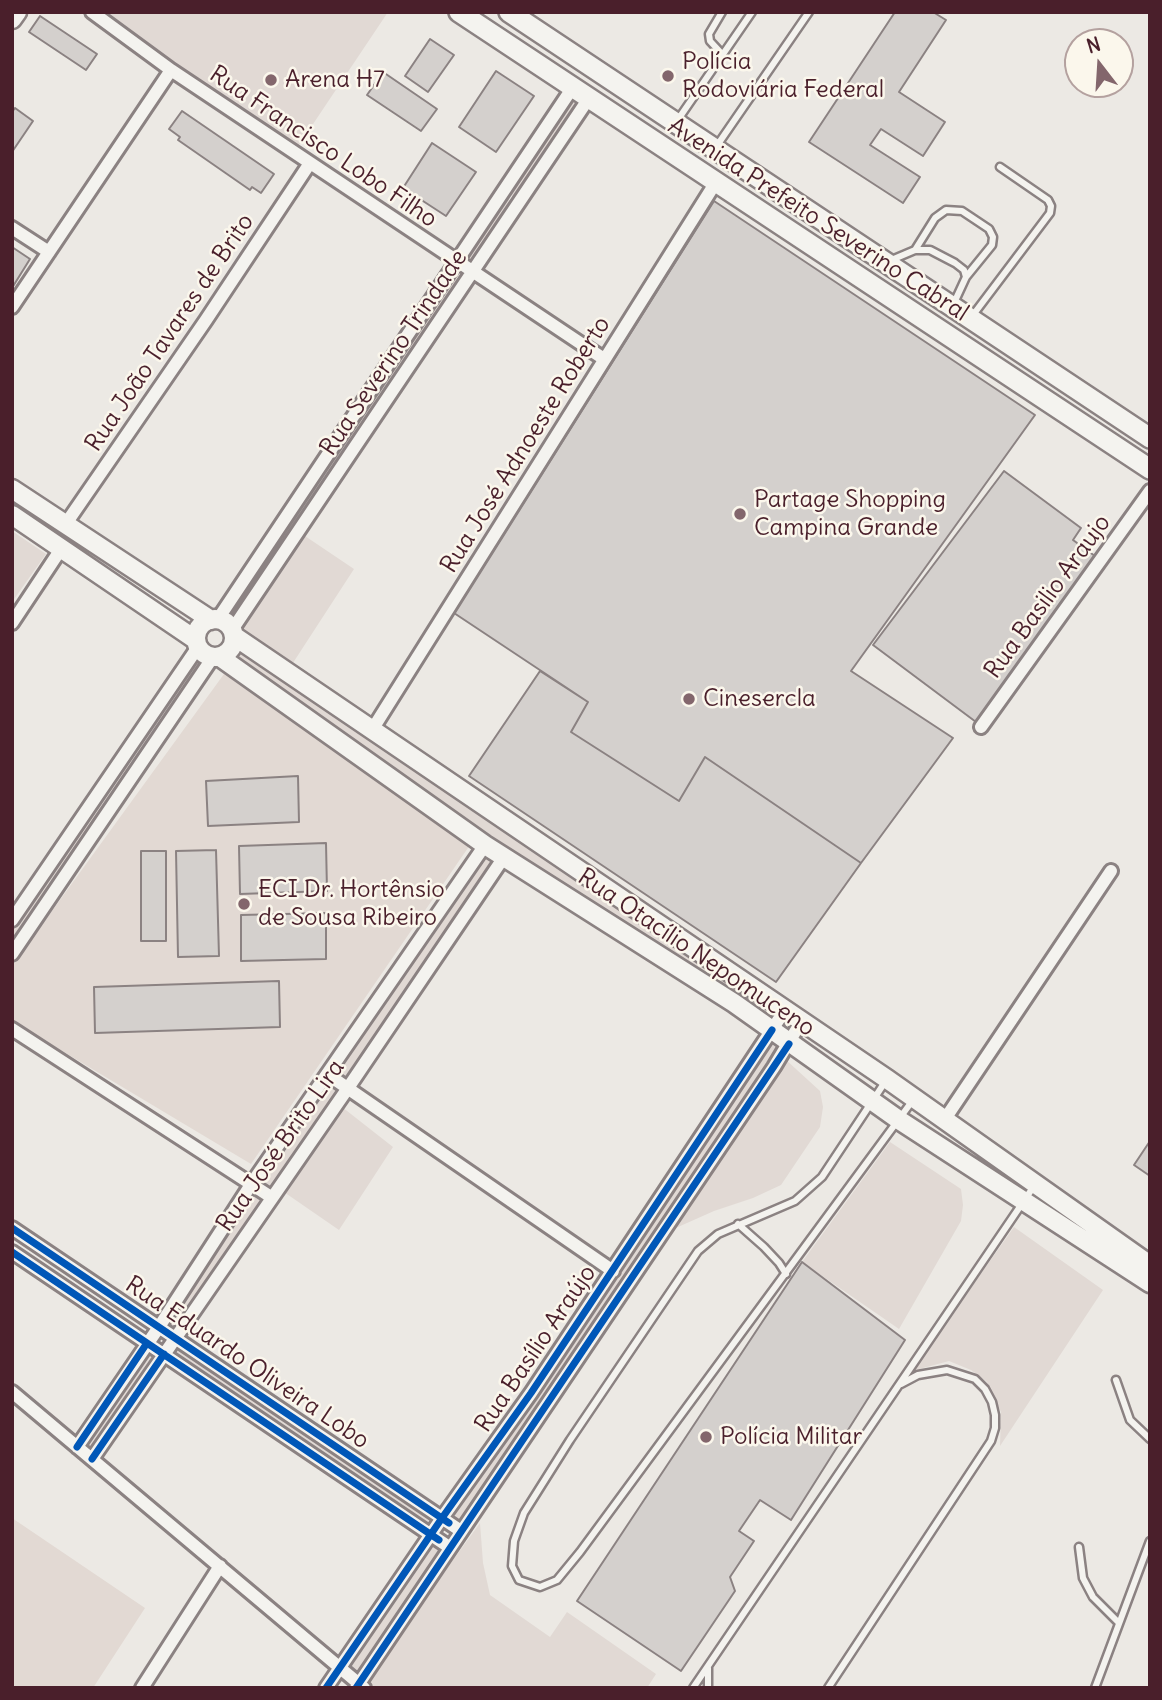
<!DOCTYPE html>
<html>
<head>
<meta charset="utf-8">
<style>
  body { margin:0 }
  #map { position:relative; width:1162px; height:1700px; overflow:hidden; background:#ece9e4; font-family:Delius,sans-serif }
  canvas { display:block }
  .frame { position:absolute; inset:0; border:14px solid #4a1f2b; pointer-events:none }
  .north { position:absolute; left:1064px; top:28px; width:70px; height:70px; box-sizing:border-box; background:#fbf7ec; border:2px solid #b4a19f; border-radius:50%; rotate:343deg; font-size:19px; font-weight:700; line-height:28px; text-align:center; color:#4a1f2b }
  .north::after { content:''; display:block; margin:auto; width:24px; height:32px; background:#83666c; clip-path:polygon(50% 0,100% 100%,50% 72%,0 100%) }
</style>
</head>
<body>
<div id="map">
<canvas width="1162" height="1700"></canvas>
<div class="frame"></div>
<div class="north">N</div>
</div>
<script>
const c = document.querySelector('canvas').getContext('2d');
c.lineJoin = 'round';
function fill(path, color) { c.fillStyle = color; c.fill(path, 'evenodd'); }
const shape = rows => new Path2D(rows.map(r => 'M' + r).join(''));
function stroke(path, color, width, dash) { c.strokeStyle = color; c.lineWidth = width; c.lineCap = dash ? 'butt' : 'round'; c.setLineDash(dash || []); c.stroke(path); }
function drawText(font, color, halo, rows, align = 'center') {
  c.font = font + ' Delius,sans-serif'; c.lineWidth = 5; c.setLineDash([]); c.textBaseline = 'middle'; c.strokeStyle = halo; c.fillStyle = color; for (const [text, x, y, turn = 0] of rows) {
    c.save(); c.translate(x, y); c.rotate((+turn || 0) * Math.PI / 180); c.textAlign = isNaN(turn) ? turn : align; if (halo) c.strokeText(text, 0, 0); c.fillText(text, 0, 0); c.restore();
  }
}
fill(shape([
  [224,674,472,842,251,1164,12,1021,12,966],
  [12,1518,145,1608,93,1688,12,1688]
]), '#e2d9d3');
fill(shape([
  [103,12,388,12,297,148],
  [573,93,586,100,519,200,506,192],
  [504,196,516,204,473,269,460,261],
  [458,265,469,273,232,628,224,620],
  [12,531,46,554,12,602],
  [302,534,354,569,289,669,235,635],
  [236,641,767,1004,758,1015,483,833,225,658,231,651],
  [197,655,205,660,12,946,12,927],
  [488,848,501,857,349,1082,334,1072],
  [772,1037,785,1044,459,1526,446,1518],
  [785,1059,820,1091,823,1107,820,1127,781,1185,753,1198,714,1211,669,1231],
  [328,1080,343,1089,269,1192,254,1180],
  [342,1107,393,1147,339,1230,281,1190],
  [890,1142,961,1189,963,1205,961,1221,899,1329,802,1262],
  [252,1189,265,1198,176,1332,165,1325],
  [1014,1227,1103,1290,1000,1446,1001,1412,987,1382,971,1370,949,1361,912,1371],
  [176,1342,433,1517,427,1527,169,1354],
  [147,1352,154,1356,91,1450,82,1444],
  [480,1523,483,1563,490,1595,550,1637,567,1612,656,1674,647,1688,375,1688,365,1681],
  [434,1540,443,1547,356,1675,347,1670]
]), '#e1d9d4');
const building = shape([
  [895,12,933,12,946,20,899,92,945,122,923,156,881,129,870,145,920,177,903,203,809,142,895,12],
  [40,16,97,54,86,70,29,32,40,16],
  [430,39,454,55,428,92,405,76,430,39],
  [496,71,534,96,496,152,459,127,496,71],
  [383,72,437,109,421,131,367,95,383,72],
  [15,108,33,121,12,152,12,112,15,108],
  [182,111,274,174,261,193,252,187,250,190,178,140,180,137,169,129,182,111],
  [432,143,476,172,446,216,403,188,432,143],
  [714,201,1035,415,851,671,953,738,861,863,705,757,679,801,571,732,588,702,454,613,714,201],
  [12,247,30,259,12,288,12,247],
  [1004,471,1081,528,1073,540,1099,559,976,722,873,645,1004,471],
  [540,671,588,702,571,732,679,801,705,757,861,863,776,982,469,776,540,671],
  [298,776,299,822,208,826,206,781,298,776],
  [326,843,327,891,240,894,239,846,326,843],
  [216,850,219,956,178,957,176,851,216,850],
  [141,851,166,851,166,941,141,941,141,851],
  [326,913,326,959,241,961,241,915,326,913],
  [279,981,280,1027,95,1033,94,987,279,981],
  [1150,1141,1150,1176,1134,1165,1150,1141],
  [802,1262,905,1340,791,1520,760,1500,739,1531,754,1541,730,1577,735,1591,681,1671,577,1601,802,1262]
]);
fill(building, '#d4d0cd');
stroke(building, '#8b8282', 2);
const lane = shape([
  [722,12,709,34,710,41,723,55],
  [677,121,752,12],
  [716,147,809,12],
  [915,250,935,218,946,210,962,211,989,229,993,237,992,245,966,277],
  [889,261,915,250,930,250,955,263,964,270,966,277,954,303],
  [973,315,1050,213,1051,206,1048,200,1000,167],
  [887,1079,822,1177,795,1201,718,1234,698,1251,570,1440,524,1513,514,1541,512,1566,519,1580,540,1587,557,1580,580,1552,913,1100],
  [738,1224,764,1247,779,1263,786,1274],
  [1116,1380,1130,1420,1150,1439],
  [1079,1547,1083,1578,1093,1597,1119,1623],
  [693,1688,1034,1186],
  [708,1688,708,1668],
  [828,1688,991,1441,995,1428,995,1415,992,1402,985,1389,975,1379,947,1370,918,1375,901,1384],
  [1095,1688,1150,1541]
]);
const street = shape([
  [92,12,171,70,604,359],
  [12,228,49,252],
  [12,307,171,70],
  [65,525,206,320,310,163],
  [218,619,573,87],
  [12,623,61,549],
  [232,630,589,98],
  [981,727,1150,491],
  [372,730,716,182],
  [12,920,198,647],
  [12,954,213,657],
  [12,1029,271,1197],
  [327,1074,613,1271],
  [945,1119,1111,871],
  [12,1228,461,1531],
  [12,1252,449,1547],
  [12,1392,364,1688],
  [77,1447,159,1327,252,1183,485,845],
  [92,1459,348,1088,504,857],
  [142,1688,220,1566],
  [326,1688,442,1518,531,1393,785,1010],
  [356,1688,774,1067,801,1022]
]);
const secondary = shape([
  [12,19,17,12],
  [12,489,211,620],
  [12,515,196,640],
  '196 638a19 19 0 1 1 38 0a19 19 0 1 1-38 0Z',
  [234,636,887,1079,1150,1265],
  [220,657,485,845,734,1003,899,1120,1150,1283]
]);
const primary = shape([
  [459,12,1150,469],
  [509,12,1150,438]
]);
stroke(lane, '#8b8282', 11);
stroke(street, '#8b8282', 18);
stroke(secondary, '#8b8282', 23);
stroke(primary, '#8b8282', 24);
stroke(lane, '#f4f3ef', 6);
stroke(street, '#f4f3ef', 12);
stroke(secondary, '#f4f3ef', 18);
stroke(primary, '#f4f3ef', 19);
stroke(shape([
  [12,1228,449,1523],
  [12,1252,439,1540],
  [77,1447,147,1343],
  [92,1459,164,1354],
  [326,1688,442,1518,531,1393,772,1030],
  [356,1688,789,1044]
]), '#0057b8', 7);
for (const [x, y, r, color] of [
  [668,76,7,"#83666c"],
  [271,80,7,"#83666c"],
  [740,514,7,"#83666c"],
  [689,699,7,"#83666c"],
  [244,904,7,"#83666c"],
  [706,1437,7,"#83666c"]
]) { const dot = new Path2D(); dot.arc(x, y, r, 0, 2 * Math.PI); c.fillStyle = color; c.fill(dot); stroke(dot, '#fbf7ec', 2.5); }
drawText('24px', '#4a1f2b', '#fbf7ec', [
  ["Polícia",682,62],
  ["Rodoviária Federal",682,90],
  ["Arena H7",285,80],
  ["Partage Shopping",754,500],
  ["Campina Grande",754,528],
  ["Cinesercla",703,699],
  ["ECI Dr. Hortênsio",258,890],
  ["de Sousa Ribeiro",258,918],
  ["Polícia Militar",720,1437]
], 'left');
drawText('24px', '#4a1f2b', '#fbf7ec', [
  ["Rua Francisco Lobo Filho",323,147,34],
  ["Avenida Prefeito Severino Cabral",818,220,33],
  ["Rua João Tavares de Brito",170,333,-56],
  ["Rua Severino Trindade",394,353,-56],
  ["Rua José Adnoeste Roberto",526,445,-58],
  ["Rua Basilio Araujo",1048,597,-54],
  ["Rua Otacílio Nepomuceno",696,953,34],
  ["Rua José Brito Lira",281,1146,-55],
  ["Rua Basílio Araújo",536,1349,-56],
  ["Rua Eduardo Oliveira Lobo",247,1363,34]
]);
</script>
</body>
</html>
